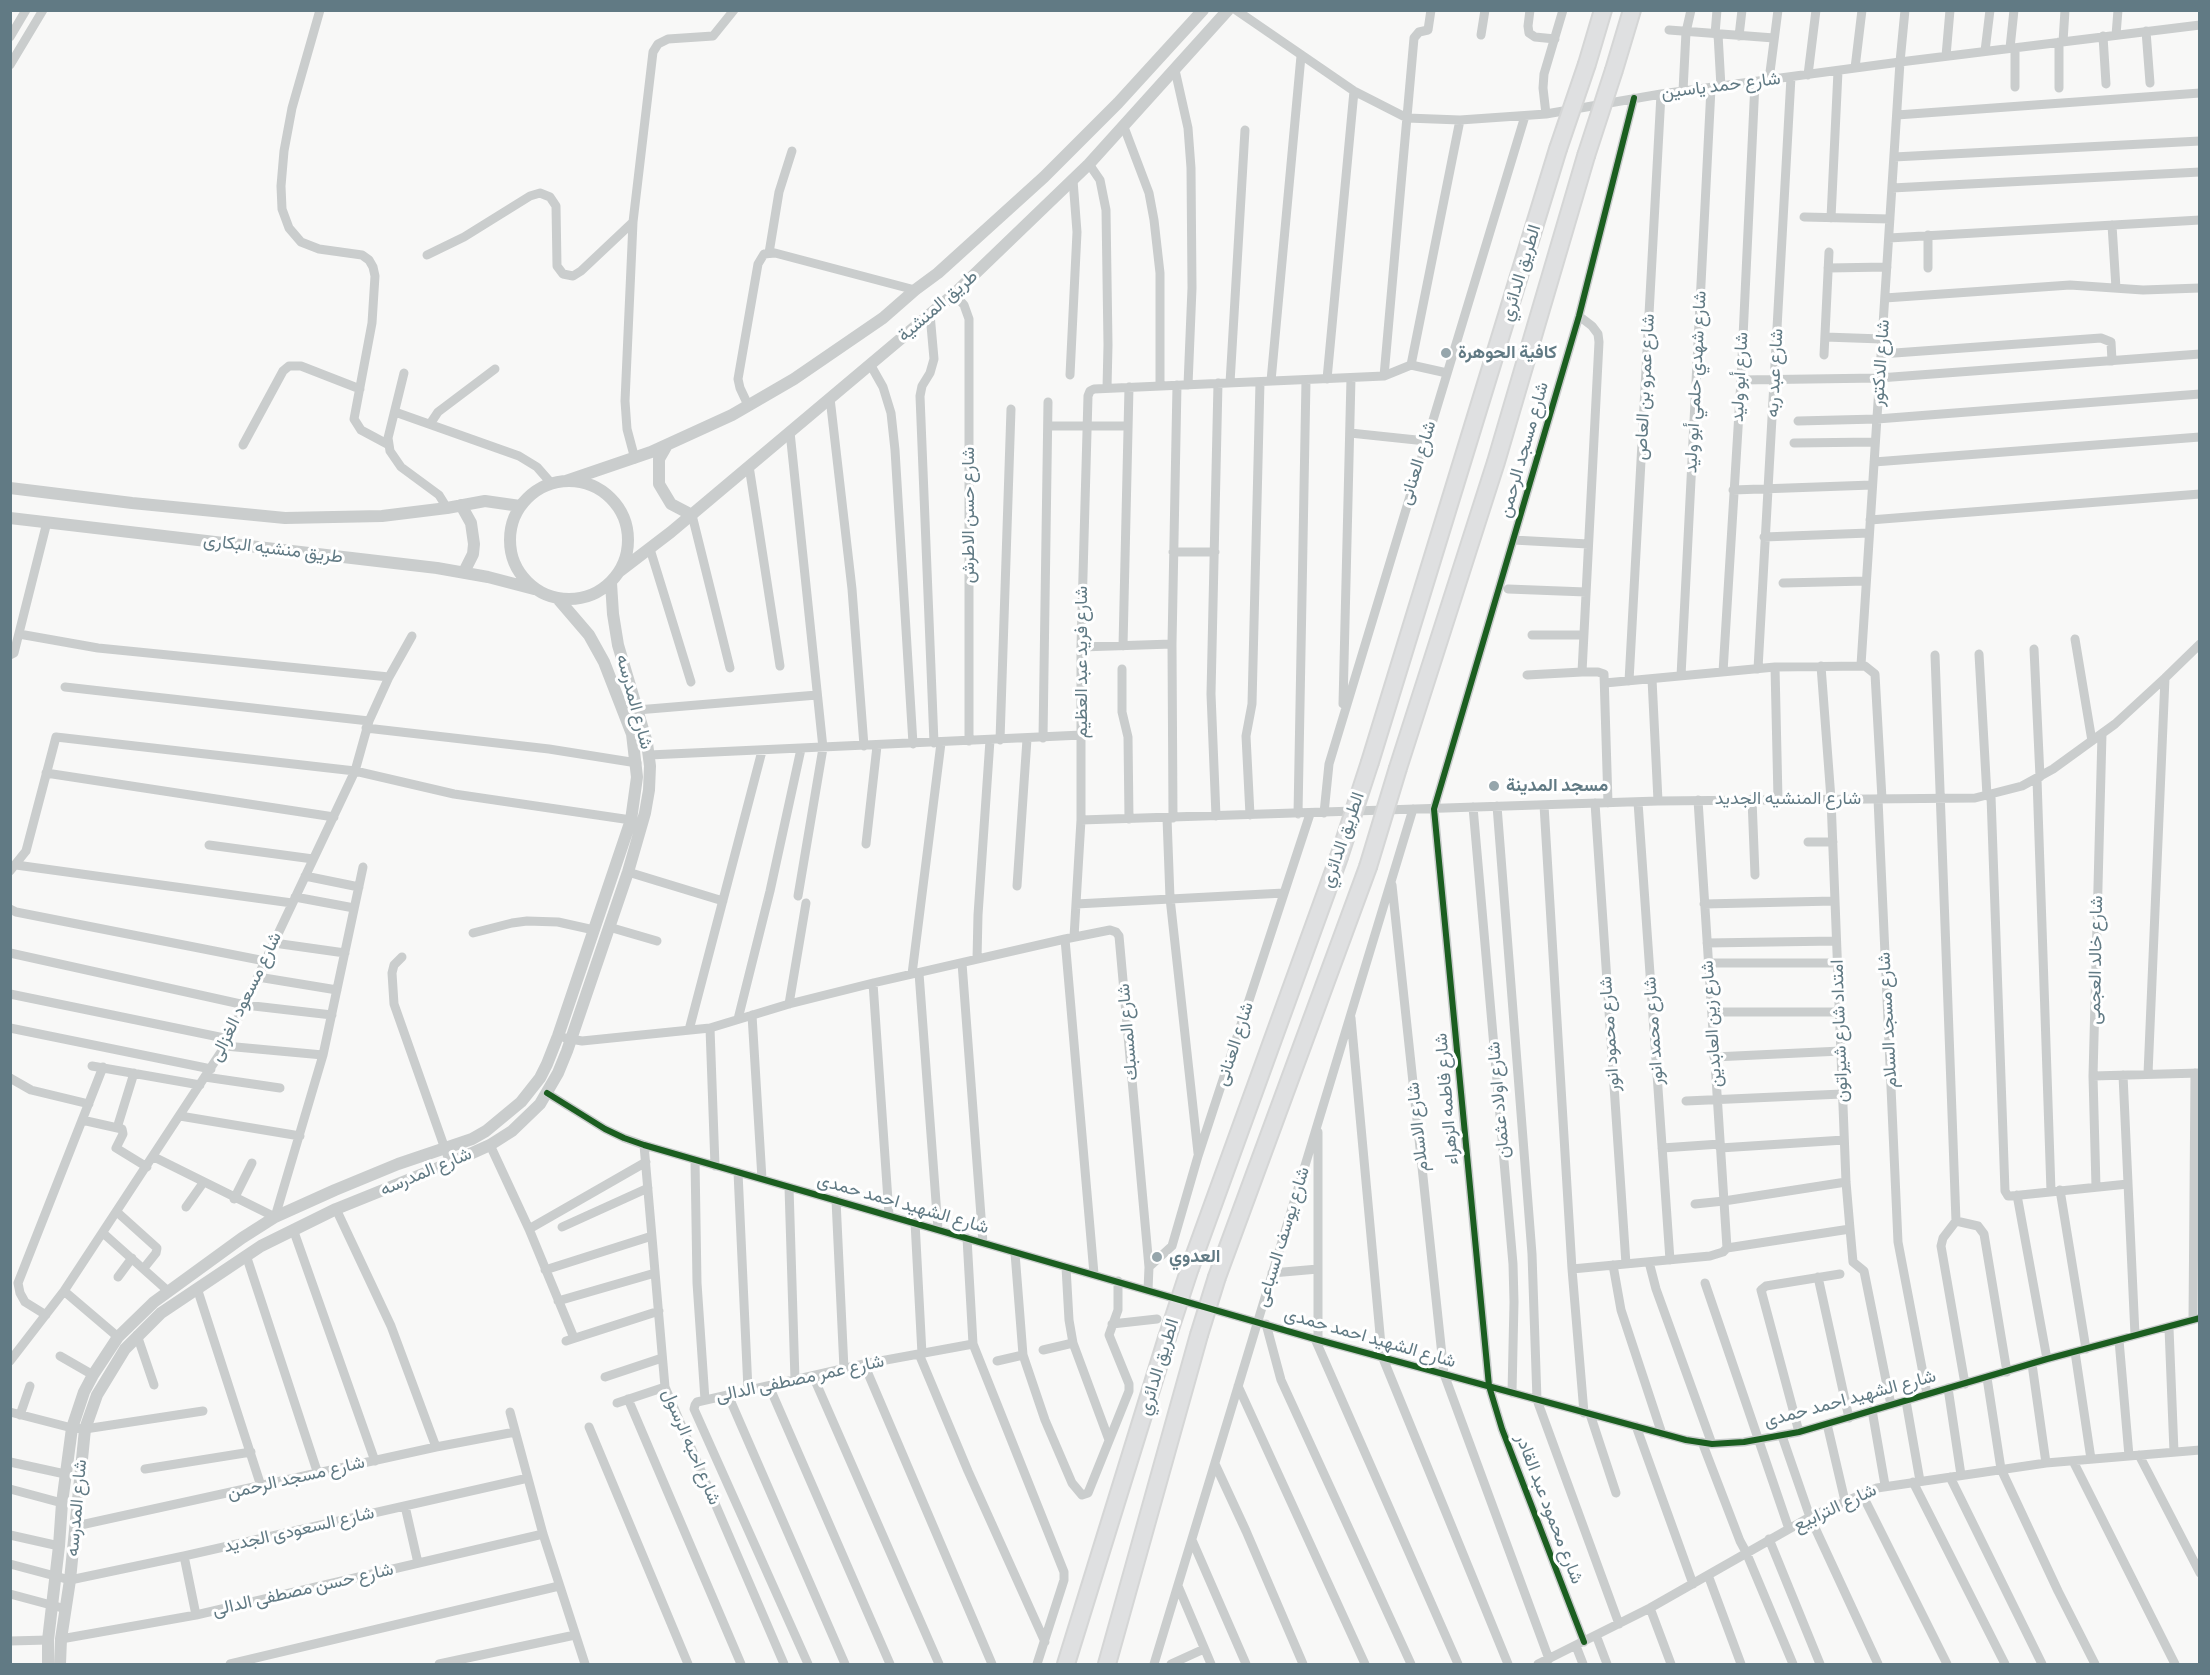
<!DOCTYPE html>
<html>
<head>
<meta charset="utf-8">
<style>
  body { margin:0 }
  #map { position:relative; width:2210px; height:1675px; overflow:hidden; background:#f8f8f7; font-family:Manrope,sans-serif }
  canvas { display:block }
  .frame { position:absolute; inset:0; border:12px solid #617a84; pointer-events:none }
</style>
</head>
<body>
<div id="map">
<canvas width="2210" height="1675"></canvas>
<div class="frame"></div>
</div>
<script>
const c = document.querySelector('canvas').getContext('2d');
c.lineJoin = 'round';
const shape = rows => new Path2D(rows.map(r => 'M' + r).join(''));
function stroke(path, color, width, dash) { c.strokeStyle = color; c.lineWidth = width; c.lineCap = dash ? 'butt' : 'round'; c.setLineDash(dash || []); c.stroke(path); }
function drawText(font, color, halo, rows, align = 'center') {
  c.font = font + ' Manrope,Vazirmatn,sans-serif'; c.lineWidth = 6; c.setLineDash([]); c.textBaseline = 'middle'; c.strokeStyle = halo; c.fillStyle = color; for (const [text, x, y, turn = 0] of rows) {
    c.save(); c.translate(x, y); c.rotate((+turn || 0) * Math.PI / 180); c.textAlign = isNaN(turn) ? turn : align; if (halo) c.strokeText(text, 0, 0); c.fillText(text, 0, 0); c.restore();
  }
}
const motorway = shape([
  [1587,64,1603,10],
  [1614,70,1632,10],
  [1370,762,1558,149],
  [1398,768,1496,462,1586,156],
  [1190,1268,1339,857],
  [1217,1277,1368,867],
  [1066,1664,1167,1338],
  [1107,1664,1199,1335]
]);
stroke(motorway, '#d5d6d6', 20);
stroke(shape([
  [320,10,292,108,284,151,281,186,282,209,289,228,301,242,319,249,362,255,369,260,373,267,375,276,372,323,354,419,361,430,389,445],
  [1236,10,1354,91,1407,118,1460,120,1546,114,1661,94,1900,62,2200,25],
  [1530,10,1528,26,1529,33,1535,37,1555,39],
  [1669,30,1774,38],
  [2146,31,2150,83],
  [1715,34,1717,10],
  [1718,34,1721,87],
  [1481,35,1485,10],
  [2116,35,2118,10],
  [1739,36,1742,10],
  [2103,36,2106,84],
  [10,37,26,10],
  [2059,42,2059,88],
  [2063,42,2065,10],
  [2010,48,2014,10],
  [2015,48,2015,87],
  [1985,51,1990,10],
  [1946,56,1950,10],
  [10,65,43,10],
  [1855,68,1862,10],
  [1175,70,1188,128,1191,168,1192,288,1188,385],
  [1808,75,1816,10],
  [1769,80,1778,10],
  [1683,91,1686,32,1691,10],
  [1546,114,1543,88,1544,74,1563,10],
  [1897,115,2200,93],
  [1124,127,1149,193,1154,220,1160,273,1160,386],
  [1894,157,2200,141],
  [1089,164,1100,180,1106,210,1108,345,1107,388],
  [1892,188,2200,172],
  [1804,217,1890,219],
  [1831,218,1838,71],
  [2112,225,2116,288],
  [1928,235,1928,268],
  [1889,238,2200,220],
  [769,253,779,192,792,151],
  [427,255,464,237,530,196,540,193,550,197,556,206,557,266,563,274,573,276,581,271,633,222],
  [1828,268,1887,267],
  [954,294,964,305,969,319,969,741],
  [1885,298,2070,285,2143,290,2200,288],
  [930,314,934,359,930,373,922,386,920,396,934,743],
  [1579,316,1592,326,1598,334,1599,342,1582,672],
  [1825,337,1882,339],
  [1881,354,2101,338,2111,342,2112,361],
  [1824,355,1829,252],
  [870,364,883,387,891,413,895,450,913,744],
  [1411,365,1460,120],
  [404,373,388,438,390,451,401,467,439,495,447,508],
  [1070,375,1077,232,1073,180],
  [1384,376,1414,38,1419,32,1428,30,1431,10],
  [1327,379,1354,91],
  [1741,380,1879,378,2200,354],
  [1271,381,1301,56],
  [1230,383,1245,130],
  [830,398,852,589,864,746],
  [748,405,740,388,738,379,758,264,764,254,775,253,915,290],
  [395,412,519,456,537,467,551,483],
  [1798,421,1877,419,2200,394],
  [430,424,438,412,495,369],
  [1048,426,1128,426],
  [790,432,823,748,798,896],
  [1350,433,1426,441],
  [1794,443,1875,442],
  [243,445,283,371,289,366,301,366,360,389],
  [635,459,627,429,625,401,633,222,653,52,658,44,668,39,713,36,734,10],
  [1874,462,2200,437],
  [749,466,780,666],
  [1733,490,1872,485],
  [692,515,730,668],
  [1870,520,2200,494],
  [1764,537,1869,533],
  [1513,540,1588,544],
  [650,549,691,682],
  [1173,552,1215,552],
  [1783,583,1866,581],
  [1508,589,1586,592],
  [19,634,98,648,389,677],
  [1532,635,1583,635],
  [2075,639,2092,741],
  [1123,646,1129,387],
  [1081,647,1172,644],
  [2034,649,2040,777],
  [1979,654,1987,796],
  [10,655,14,653,47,522],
  [1935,655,1956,1221],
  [1861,665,1900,62,1905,10],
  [1821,666,1831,799,1846,1182,1850,1229,1853,1262,1864,1271,1891,1405],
  [1775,667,1778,799],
  [1122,669,1122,712,1128,737,1129,819],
  [1758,669,1791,77],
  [1723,672,1741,380,1755,82],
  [1527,675,1582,672,1598,672,1604,674,1608,803],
  [1681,676,1711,88],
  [1652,679,1658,801],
  [1629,681,1661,94],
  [1605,683,1775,667,1865,666,1875,674,1882,799],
  [65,687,369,721],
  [1343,704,1351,378],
  [637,710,817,695],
  [366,728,549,749,637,763],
  [1043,738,1048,402],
  [1000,740,1011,409],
  [649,755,1082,735],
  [46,773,334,817],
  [2037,779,2051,1191],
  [1991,796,2005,1191,2008,1196,2011,1196,2128,1184],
  [1752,799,1755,875],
  [1878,799,1898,1242,1927,1394],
  [1698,800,1727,1248],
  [1638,802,1670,1260],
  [1595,803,1626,1264],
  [1544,805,1572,1269,1584,1413],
  [1497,806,1532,1254,1537,1400,1619,1624],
  [1473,807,1513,1264,1514,1302,1512,1393],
  [1324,813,1329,764,1525,116],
  [1298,814,1306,380],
  [1250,815,1246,736,1252,704,1260,382],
  [1216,816,1211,694,1218,383],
  [1167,818,1170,898,1198,1153],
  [1173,818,1172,644,1177,385],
  [1081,820,1658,801,1975,798,2022,786,2053,769,2115,724,2165,678,2200,644],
  [1808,842,1833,842],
  [866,844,877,746],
  [209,845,313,859],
  [16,865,292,903],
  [10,871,26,851,56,737,355,771,454,794,631,820],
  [628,872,723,901],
  [305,876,359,887],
  [1392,885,1444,1374,1549,1659],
  [1017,886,1027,739],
  [295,897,354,908],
  [1076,904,1284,893],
  [1704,904,1834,901],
  [10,909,16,912,265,961],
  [609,927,657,941],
  [473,933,512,923,527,921,558,922,594,930],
  [1074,937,1081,820,1081,647,1088,396,1090,391,1094,389,1384,376,1411,365,1447,373],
  [1065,939,1094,1274],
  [274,943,345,953],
  [1707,943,1836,941],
  [10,953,245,1005,332,1015],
  [402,957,394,965,392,973,394,1004,450,1163],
  [977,959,978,915,990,740],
  [962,963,983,1243],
  [1708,963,1837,963],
  [919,973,938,1229],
  [912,974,941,743],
  [258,977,337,990],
  [873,983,889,1215],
  [10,994,229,1039],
  [789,1004,806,903],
  [1712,1012,1839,1012],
  [752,1015,762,1179],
  [1351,1018,1382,1356,1508,1664],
  [738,1019,770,891,801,749],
  [10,1028,211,1069],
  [710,1028,715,1166],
  [689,1030,762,751],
  [565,1038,582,1041,710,1028,789,1004,873,983,1065,939,1110,930,1116,932,1119,936,1149,1267,1148,1290],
  [225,1046,323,1055],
  [1714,1057,1841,1051],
  [92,1066,200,1085],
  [2148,1074,2165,678],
  [2123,1075,2135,1335],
  [2093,1076,2199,1073],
  [205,1077,280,1088],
  [10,1078,31,1090,89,1104],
  [547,1093,605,1129,624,1138,644,1145,1315,1339,1686,1440,1712,1444,1744,1442,1799,1432,2047,1359,2200,1318],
  [1686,1101,1842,1094],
  [180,1116,300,1136],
  [82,1120,122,1129,123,1134,116,1148,147,1167],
  [117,1128,134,1073],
  [490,1145,529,1229,574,1338],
  [644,1145,665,1387,784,1664],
  [1662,1148,1720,1144],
  [1720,1148,1844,1140],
  [154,1157,275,1217,323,1055,363,867],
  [695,1160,697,1283,705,1400],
  [738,1172,748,1390],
  [789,1187,795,1380],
  [2096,1187,2093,1076,2102,734],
  [2060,1190,2086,1349],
  [2017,1195,2047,1359],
  [234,1199,252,1163],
  [836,1200,844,1369],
  [1695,1204,1724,1201,1846,1182],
  [186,1207,203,1183],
  [336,1209,391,1326,436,1447],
  [117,1212,157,1248,156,1253,144,1268],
  [1956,1221,1978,1226,1984,1234,2007,1372],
  [1956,1221,1943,1238,1941,1246,1965,1384],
  [915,1222,922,1354],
  [562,1227,648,1188],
  [293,1229,375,1461],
  [529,1229,646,1162],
  [103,1233,168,1291],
  [967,1238,973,1344,1064,1572,1064,1580,1037,1664],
  [1015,1253,1023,1355,1045,1420,1072,1483,1082,1495,1088,1493,1129,1391,1129,1384,1109,1335,1118,1310,1118,1281],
  [246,1255,318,1474],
  [1649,1262,1656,1289,1712,1444],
  [1613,1265,1621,1310,1662,1434],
  [1066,1267,1069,1320,1073,1343,1109,1440],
  [1149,1267,1172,1246,1198,1156,1310,814],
  [1572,1269,1710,1256,1723,1252,1727,1248,1850,1229],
  [545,1270,652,1236],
  [1272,1273,1318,1269],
  [118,1277,132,1258],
  [1818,1277,1849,1418],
  [1705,1283,1789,1529],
  [197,1288,261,1486],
  [64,1291,118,1337],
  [558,1301,655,1273],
  [46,1315,25,1302,20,1293,18,1283,103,1067],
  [2193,1320,2195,1073],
  [1112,1324,1157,1319],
  [1266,1324,1281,1380,1411,1664],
  [2169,1328,2174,1452],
  [137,1335,154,1385],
  [1315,1339,1458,1664],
  [1318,1339,1318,1132],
  [2119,1340,2129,1456],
  [566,1341,659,1311],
  [1043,1350,1073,1343],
  [2075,1352,2091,1459],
  [919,1354,968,1471,1045,1642],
  [60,1356,93,1375],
  [10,1361,64,1291,225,1046,355,771,369,721,389,677,412,636],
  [997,1361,1023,1355],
  [864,1364,992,1664],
  [2032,1364,2046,1463],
  [813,1376,939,1664],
  [605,1377,662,1358],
  [1987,1378,2001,1469,2058,1591,2095,1664],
  [769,1386,890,1664],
  [1238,1386,1365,1664],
  [1948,1388,1961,1475],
  [728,1395,845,1664],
  [628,1399,741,1664],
  [1906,1401,1920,1481],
  [617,1403,665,1387],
  [1872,1410,1885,1485],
  [10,1412,72,1428,85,1429,203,1411],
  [510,1412,543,1534,585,1664],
  [1590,1414,1616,1493],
  [20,1415,30,1386],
  [1827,1424,1845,1501],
  [1636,1426,1693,1584],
  [589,1427,688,1664],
  [1799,1432,1761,1290,1766,1286,1840,1274],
  [1782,1436,1810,1517,1878,1664],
  [1702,1442,1740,1541,1746,1552,1793,1664],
  [2139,1455,2200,1573],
  [2073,1461,2175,1664],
  [10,1462,65,1474],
  [1215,1464,1246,1531,1303,1664],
  [145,1469,251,1452],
  [1950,1477,2042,1664],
  [1913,1482,2005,1664],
  [10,1489,62,1503],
  [1862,1494,1947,1664],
  [405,1506,418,1563],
  [76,1526,436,1447,515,1432],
  [10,1535,59,1546],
  [1769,1539,1820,1664],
  [1192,1540,1246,1664],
  [184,1556,196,1615],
  [10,1564,70,1580,184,1556,528,1478],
  [1708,1575,1741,1664],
  [1178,1586,1211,1664],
  [10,1594,66,1609],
  [1650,1608,1671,1664],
  [1596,1635,1607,1664],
  [61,1639,196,1615,543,1534],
  [10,1641,48,1640],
  [1584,1642,1502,1429,1489,1386,1434,809,1579,316,1634,98],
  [1576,1646,1583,1664],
  [230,1664,559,1586],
  [439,1664,575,1635],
  [808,1664,694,1409,695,1405,697,1402,864,1364,973,1344],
  [1154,1664,1413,809],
  [1171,1664,1204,1649],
  [1538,1664,1650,1608,1810,1517,1877,1488,2046,1463,2200,1450]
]), '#cacdcd', 9);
stroke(shape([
  [667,445,659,459,659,484,671,504,692,515],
  '510 540a59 59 0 1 1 118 0a59 59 0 1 1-118 0Z',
  [566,481,651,452,732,415,794,379,883,318,915,290,938,273,1044,177,1118,103,1203,10],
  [10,488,132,503,285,518,382,516,447,508,485,501,520,506],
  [461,505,471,523,474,544,473,554,464,572],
  [10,518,437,568,488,577,534,589],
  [620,571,671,532,954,294,1089,164,1228,10],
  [48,1664,48,1640,59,1546,62,1503,72,1428,84,1392,93,1375,118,1337,154,1302,242,1238,275,1217,335,1190,398,1164,472,1139,486,1131,521,1102,540,1078,547,1064,558,1036,631,820,637,777,632,734,604,662,589,635,559,600],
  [60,1664,61,1639,70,1580,85,1429,97,1395,125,1349,161,1313,261,1246,336,1209,450,1163,490,1145,512,1131,540,1104,558,1073,567,1051,628,872,645,813,649,790,650,766,647,743,618,645,613,614,611,583]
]), '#cacdcd', 12);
stroke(motorway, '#dfe0e1', 16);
const motorwayBridge = shape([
  [1558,149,1587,64],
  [1586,156,1614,70],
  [1339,857,1370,762],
  [1368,867,1398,768],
  [1199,1335,1217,1277],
  [1167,1338,1190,1268]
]);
stroke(motorwayBridge, '#d5d6d6', 20, []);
stroke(motorwayBridge, '#dfe0e1', 16);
stroke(shape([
  [547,1093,605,1129,624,1138,644,1145,1315,1339,1686,1440,1712,1444,1744,1442,1799,1432,2047,1359,2200,1318],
  [1584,1642,1502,1429,1489,1386,1434,809,1579,316,1634,98]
]), '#1b5e20', 6);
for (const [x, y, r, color] of [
  [1446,353,6,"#96a6ac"],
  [1494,786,6,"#96a6ac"],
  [1157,1257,6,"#96a6ac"]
]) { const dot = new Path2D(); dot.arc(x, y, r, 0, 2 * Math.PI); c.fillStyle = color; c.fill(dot); stroke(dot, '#fff', 2); }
drawText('18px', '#617a84', '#fff', [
  ["شارع حمد ياسين",1721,86,-7],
  ["الطريق الدائري",1521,273,-73],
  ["طريق المنشية",938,306,-41],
  ["شارع الدكتور",1881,363,-86],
  ["شارع عبد ربه",1775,373,-87],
  ["شارع أبو وليد",1740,377,-87],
  ["شارع شهدي حلمي أبو وليد",1696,382,-87],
  ["شارع عمرو بن العاص",1645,387,-87],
  ["شارع مسجد الرحمن",1524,450,-74],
  ["شارع العنانى",1418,463,-73],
  ["شارع حسن الاطرش",969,515,-90],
  ["طريق منشيه البكارى",273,549,7],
  ["شارع فريد عبد العظيم",1082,662,-90],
  ["شارع المدرسه",634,702,75],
  ["شارع المنشيه الجديد",1788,799],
  ["الطريق الدائري",1343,840,-71],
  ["شارع خالد العجمى",2096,960,-89],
  ["شارع مسعود الغزالى",246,997,-64],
  ["شارع مسجد السلام",1888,1020,-93],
  ["شارع زين العابدين",1712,1024,-94],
  ["شارع محمد انور",1654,1031,-94],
  ["امتداد شارع شيراتون",1840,1031,-92],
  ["شارع المسبك",1128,1032,-95],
  ["شارع محمود انور",1610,1034,-94],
  ["شارع العنانى",1235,1044,-72],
  ["شارع فاطمه الزهراء",1447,1099,-95],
  ["شارع اولاد عثمان",1499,1100,-95],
  ["شارع الاسلام",1418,1127,-96],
  ["شارع المدرسه",426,1172,-23],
  ["شارع الشهيد احمد حمدى",903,1204,16],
  ["شارع يوسف السباعى",1283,1237,-73],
  ["شارع الشهيد احمد حمدى",1370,1338,16],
  ["الطريق الدائري",1159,1367,-73],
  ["شارع عمر مصطفى الدالى",800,1379,-12],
  ["شارع الشهيد احمد حمدى",1850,1399,-15],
  ["شارع احبه الرسول",691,1447,67],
  ["شارع مسجد الرحمن",296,1478,-13],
  ["شارع المدرسه",77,1508,-85],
  ["شارع الترابيع",1835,1508,-25],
  ["شارع محمود عبد القادر",1549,1509,69],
  ["شارع السعودى الجديد",299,1530,-13],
  ["شارع حسن مصطفى الدالى",303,1590,-13]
]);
drawText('bold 18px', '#617a84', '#fff', [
  ["كافية الحوهرة",1458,353],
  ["مسجد المدينة",1506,786],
  ["العدوي",1169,1257]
], 'left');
</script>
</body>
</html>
